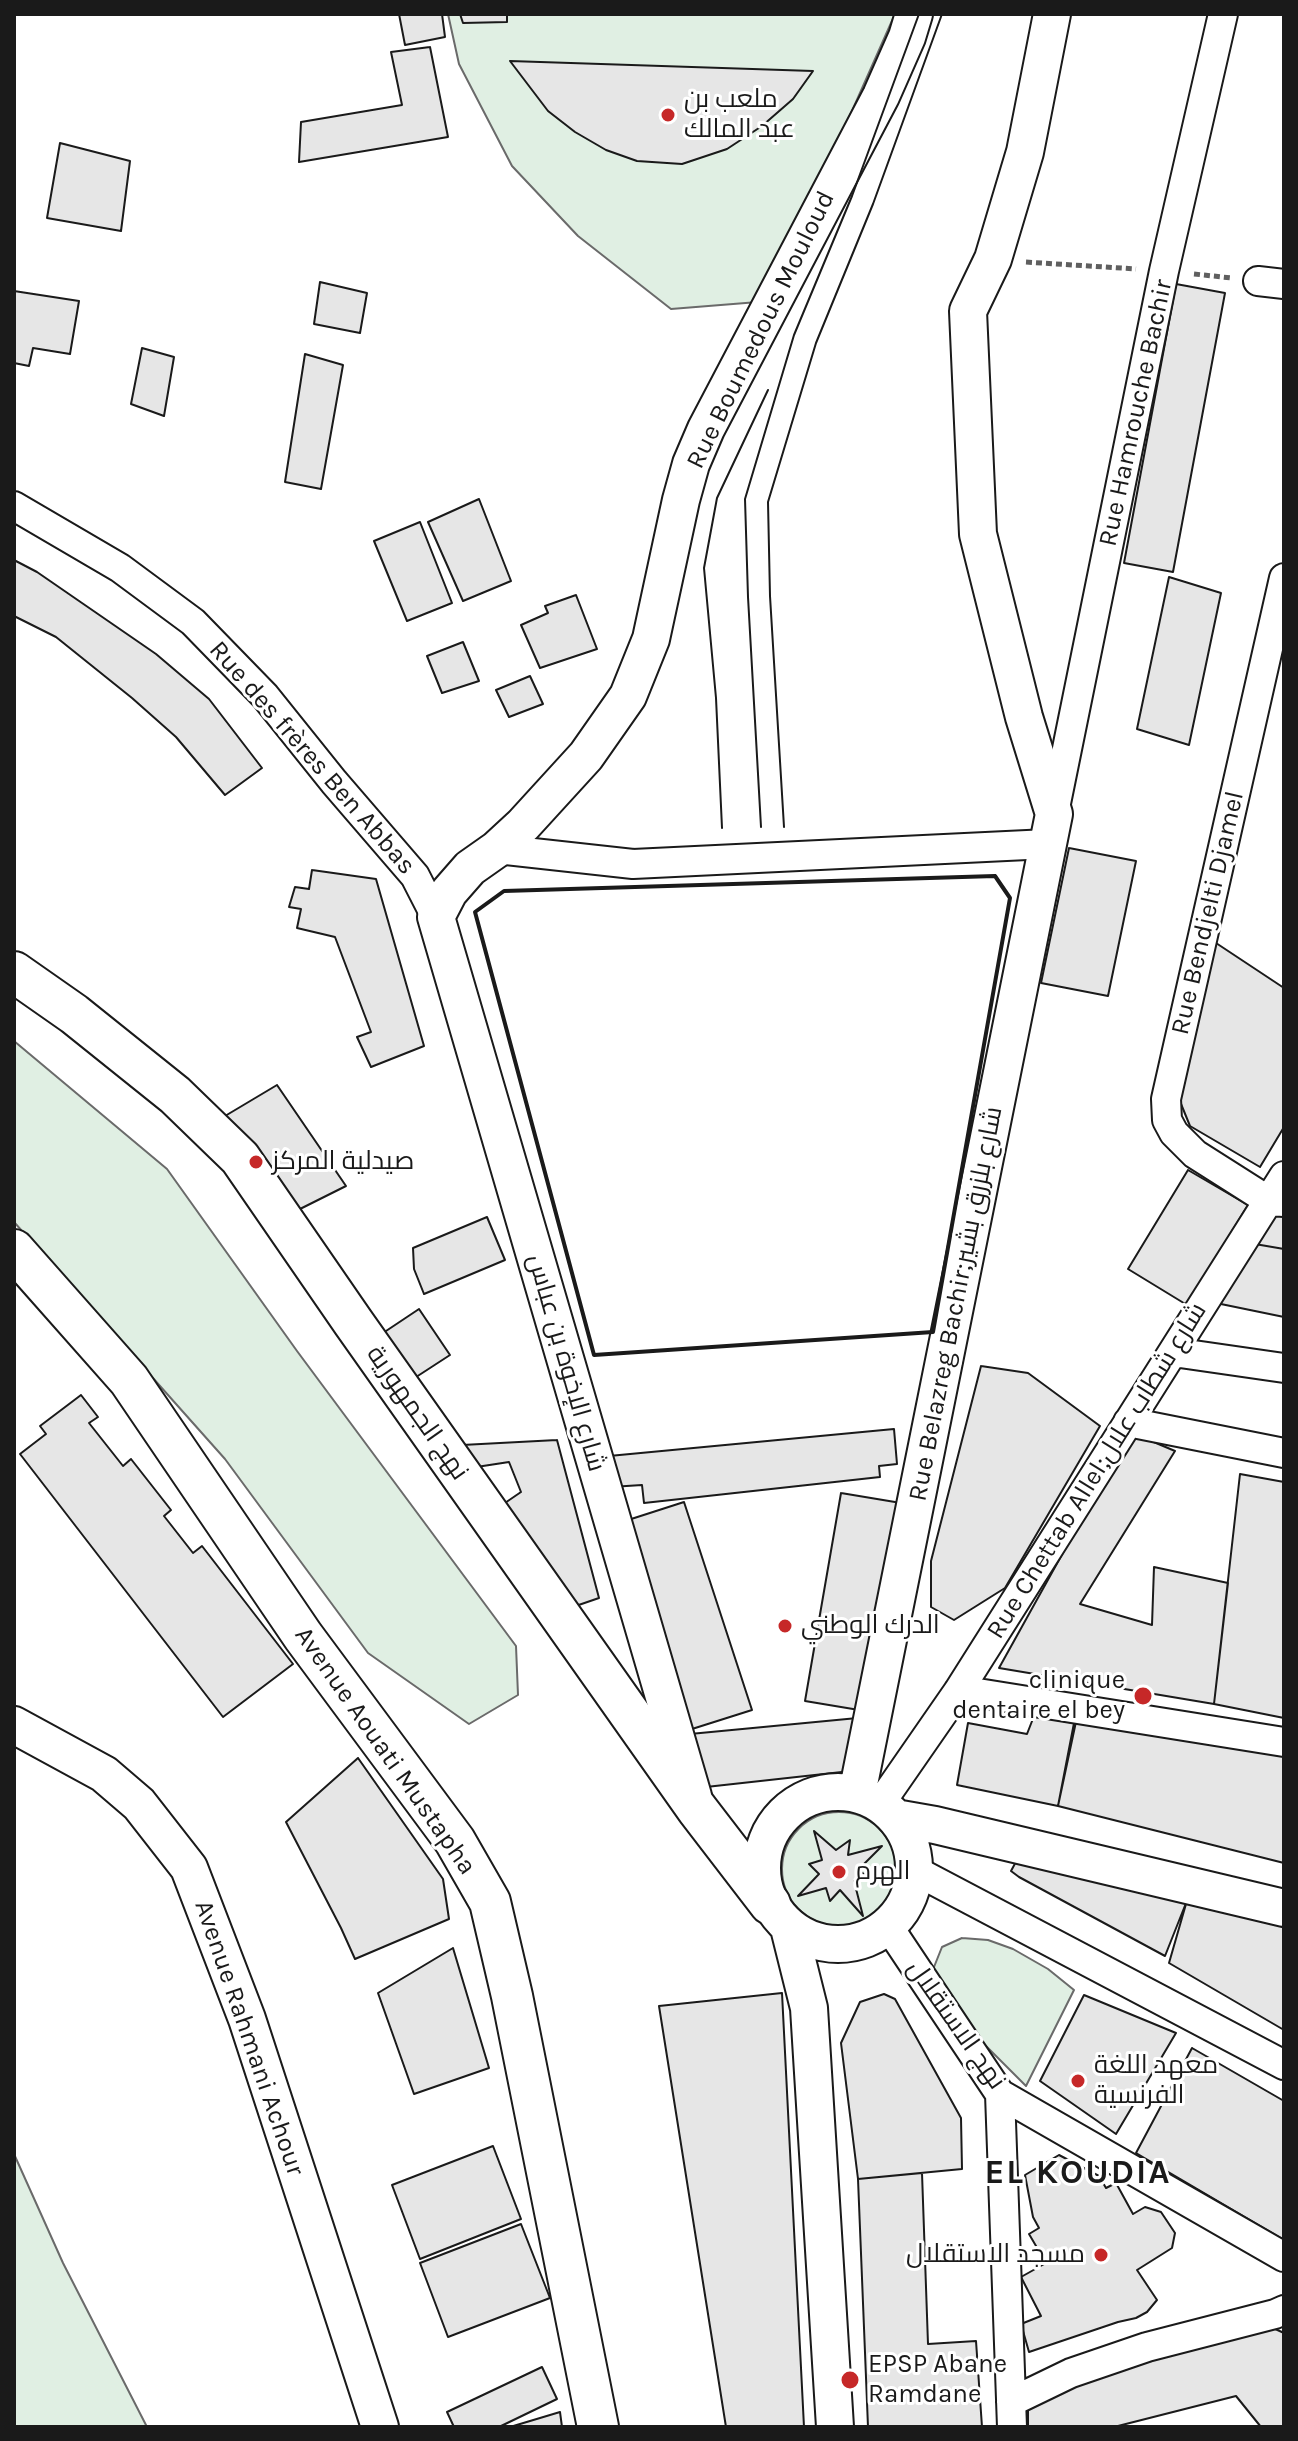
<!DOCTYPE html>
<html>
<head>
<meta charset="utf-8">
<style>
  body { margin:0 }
  #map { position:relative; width:1298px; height:2441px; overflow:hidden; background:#fff; font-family:Karla,sans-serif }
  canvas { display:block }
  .frame { position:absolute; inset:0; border:16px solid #1a1a1a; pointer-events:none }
</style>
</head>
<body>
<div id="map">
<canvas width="1298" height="2441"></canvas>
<div class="frame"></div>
</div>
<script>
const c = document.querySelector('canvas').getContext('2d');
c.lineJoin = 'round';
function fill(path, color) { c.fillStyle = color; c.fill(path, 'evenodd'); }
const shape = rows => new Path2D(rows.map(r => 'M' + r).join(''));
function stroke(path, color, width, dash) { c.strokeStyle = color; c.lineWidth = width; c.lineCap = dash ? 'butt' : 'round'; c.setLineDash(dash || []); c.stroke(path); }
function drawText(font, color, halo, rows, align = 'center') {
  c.font = font + ' Karla,Cairo,sans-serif'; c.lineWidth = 6; c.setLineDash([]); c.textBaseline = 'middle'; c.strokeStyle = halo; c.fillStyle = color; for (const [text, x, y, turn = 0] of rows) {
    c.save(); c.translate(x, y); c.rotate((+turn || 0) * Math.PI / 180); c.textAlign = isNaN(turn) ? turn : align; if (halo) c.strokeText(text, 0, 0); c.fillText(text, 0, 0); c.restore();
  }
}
const green = shape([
  [448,14,895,14,805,217,758,302,671,309,578,236,512,166,459,64,448,14],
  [14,1041,167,1169,297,1351,516,1646,518,1695,469,1724,368,1653,225,1459,14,1222,14,1041],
  '782 1869a57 57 0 1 1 114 0a57 57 0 1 1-114 0Z',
  [962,1938,988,1940,1013,1949,1048,1969,1074,1990,1026,2086,970,2030,932,1972,942,1947,962,1938],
  [14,2154,63,2263,147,2427,14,2427,14,2154]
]);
fill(green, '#e0efe3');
stroke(green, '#6a6a6a', 2);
const building = shape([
  [399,14,442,14,445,37,405,45,399,14],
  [460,14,507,14,507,22,463,23,460,14],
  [430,47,448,137,299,162,301,122,402,105,391,52,430,47],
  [510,61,813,71,793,99,762,126,727,149,682,164,637,161,606,150,575,132,548,111,510,61],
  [60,143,130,161,121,231,47,218,60,143],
  [320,282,367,293,360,333,314,324,320,282],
  [1176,284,1225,293,1173,572,1124,563,1176,284],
  [14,291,79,301,70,354,33,348,29,366,14,363,14,291],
  [142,348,174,357,164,416,131,404,142,348],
  [305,354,343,365,321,489,285,482,305,354],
  [479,499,511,581,463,601,428,522,479,499],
  [420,522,452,603,407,621,374,541,420,522],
  [14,560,37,572,156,654,209,699,262,768,225,795,176,737,132,698,56,637,14,616,14,560],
  [1169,577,1221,593,1189,745,1137,729,1169,577],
  [576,595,597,649,540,668,521,625,548,613,545,606,576,595],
  [463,642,479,681,442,693,427,656,463,642],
  [530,676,543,704,509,717,496,690,530,676],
  [1069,848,1136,861,1108,996,1041,983,1069,848],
  [312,870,376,879,424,1046,371,1067,357,1037,371,1032,335,937,297,928,301,909,289,907,295,887,309,889,312,870],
  [1213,941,1284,988,1284,1127,1260,1167,1190,1126,1179,1099,1213,941],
  [277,1085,346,1186,290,1214,220,1119,277,1085],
  [1188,1170,1248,1205,1187,1305,1128,1269,1188,1170],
  [1274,1209,1284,1211,1284,1249,1249,1243,1274,1209],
  [487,1217,505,1260,424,1294,414,1269,413,1248,487,1217],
  [1249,1243,1284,1249,1284,1317,1216,1303,1249,1243],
  [419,1309,450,1355,410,1381,380,1335,419,1309],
  [981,1366,1028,1373,1100,1426,1005,1588,954,1620,931,1607,931,1561,981,1366],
  [81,1395,98,1417,89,1423,123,1466,131,1459,171,1510,164,1516,193,1553,202,1546,293,1664,223,1717,20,1454,46,1434,40,1426,81,1395],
  [894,1429,897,1464,879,1466,880,1477,644,1503,642,1485,611,1487,609,1456,894,1429],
  [1130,1432,1175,1451,1080,1604,1152,1625,1154,1567,1228,1583,1214,1704,999,1668,1130,1432],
  [557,1440,599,1598,567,1609,502,1505,521,1492,509,1462,470,1468,462,1445,557,1440],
  [1240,1474,1284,1482,1284,1718,1214,1704,1240,1474],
  [841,1493,907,1504,871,1712,805,1701,841,1493],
  [684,1502,752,1710,692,1729,625,1521,684,1502],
  [1034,1716,1074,1723,1058,1806,957,1785,968,1723,1027,1734,1034,1716],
  [868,1717,860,1770,706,1787,690,1734,868,1717],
  [1077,1717,1284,1752,1284,1863,1058,1806,1077,1717],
  [358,1758,443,1879,449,1919,355,1959,341,1928,286,1822,358,1758],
  [814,1831,836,1850,850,1840,848,1855,882,1846,858,1870,873,1880,854,1881,863,1916,840,1890,830,1901,826,1888,798,1896,819,1874,809,1864,822,1860,814,1831],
  [1018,1858,1188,1898,1165,1956,1019,1877,1011,1871,1018,1858],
  [1188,1897,1284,1924,1284,2030,1169,1963,1188,1897],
  [453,1948,489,2068,414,2094,378,1993,453,1948],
  [782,1993,804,2427,726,2427,659,2006,782,1993],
  [884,1994,895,1999,961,2118,962,2169,858,2179,841,2043,860,2002,884,1994],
  [1084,1995,1176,2033,1116,2134,1040,2081,1084,1995],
  [1192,2048,1284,2101,1284,2240,1136,2153,1192,2048],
  [493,2146,521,2219,420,2259,392,2185,493,2146],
  [1059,2155,1099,2176,1106,2188,1116,2183,1133,2214,1145,2207,1161,2212,1175,2233,1172,2248,1137,2270,1157,2300,1147,2312,1136,2318,1118,2322,1029,2352,1021,2324,1041,2316,1021,2277,1046,2263,1029,2234,1039,2228,1033,2217,1025,2175,1059,2155],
  [922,2173,928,2344,976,2341,982,2427,868,2427,858,2179,922,2173],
  [521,2224,550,2298,448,2337,420,2263,521,2224],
  [1273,2328,1284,2333,1284,2427,1261,2427,1236,2396,1114,2427,1028,2427,1028,2398,1092,2373,1273,2328],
  [542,2367,557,2399,499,2427,454,2427,447,2412,542,2367],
  [560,2412,562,2427,510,2427,560,2412]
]);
fill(building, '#e6e6e6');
stroke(building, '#1a1a1a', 2);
const minor = shape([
  [1258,281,1284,284],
  [14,506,120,568,193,622,265,696,334,782,415,876,436,917],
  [1284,578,1166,1099,1167,1120,1174,1133,1195,1154,1269,1201,1284,1202],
  [1054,813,1164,271,1223,14],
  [497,849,633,864,1048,844],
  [1173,1352,1284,1368],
  [1128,1422,1284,1453],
  [959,1690,1284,1742],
  [880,1804,959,1690,1284,1176],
  [914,1870,1284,2065],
  [888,1926,1000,2094,1284,2257],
  [1000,2094,1012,2427],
  [1011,2402,1071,2373,1147,2347,1275,2314,1284,2310]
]);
const tertiary = shape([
  [14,1725,104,1774,139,1804,189,1868,247,2019,380,2427],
  '762 1868a76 76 0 1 1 152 0a76 76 0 1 1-152 0Z',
  [857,1794,1054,814,1024,717,978,534,968,311,993,259,1025,152,1052,14],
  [693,1796,436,917,449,892,470,868,497,849,523,825,586,756,628,696,651,639,681,500,691,464,706,429,881,96,907,37,914,14],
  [895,1818,935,1825,1284,1908],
  [789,1928,809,2008,835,2427]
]);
const secondary = shape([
  [14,972,74,1014,175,1095,240,1158,353,1322,697,1809,770,1904],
  [14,1250,129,1380,303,1636,455,1841,490,1902,512,1996,598,2427]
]);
stroke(minor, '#1a1a1a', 32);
stroke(tertiary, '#1a1a1a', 40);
stroke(secondary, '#1a1a1a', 44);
stroke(shape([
  [1026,262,1136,269],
  [1194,274,1232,278]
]), '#5f5f5f', 5, [6, 4]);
stroke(minor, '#fff', 28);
stroke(tertiary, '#fff', 36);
stroke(secondary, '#fff', 40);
stroke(shape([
  [761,827,748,597,745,499,794,335,852,196,919,14],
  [784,827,770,596,768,502,816,343,873,204,942,14],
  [722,828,716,698,704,568,717,498,768,390]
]), '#1a1a1a', 2);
stroke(shape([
  [995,876,1010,898,933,1332,594,1355,475,912,504,891,995,876]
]), '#1a1a1a', 4);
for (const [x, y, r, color] of [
  [668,115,8,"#c62828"],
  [256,1162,8,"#c62828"],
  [785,1626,8,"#c62828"],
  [1143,1696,10,"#c62828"],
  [839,1872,8,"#c62828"],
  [1078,2081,8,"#c62828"],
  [1101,2255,8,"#c62828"],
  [850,2380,10,"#c62828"]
]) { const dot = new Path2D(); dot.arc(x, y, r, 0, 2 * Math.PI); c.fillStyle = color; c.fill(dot); stroke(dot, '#fff', 3); }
drawText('26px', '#1a1a1a', '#fff', [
  ["ملعب بن",684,100],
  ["عبد المالك",684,130],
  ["صيدلية المركز",272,1162],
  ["الدرك الوطني",801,1626],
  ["clinique",1125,1681,"right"],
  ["dentaire el bey",1125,1711,"right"],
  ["الهرم",855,1872],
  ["معهد اللغة",1094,2066],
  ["الفرنسية",1094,2096],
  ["مسجد الاستقلال",1085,2255,"right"],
  ["EPSP Abane",868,2365],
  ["Ramdane",868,2395]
], 'left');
drawText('26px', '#1a1a1a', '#fff', [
  ["Rue Boumedous Mouloud",761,330,-64],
  ["Rue Hamrouche Bachir",1136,413,-78],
  ["Rue des frères Ben Abbas",312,758,49],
  ["Rue Bendjelti Djamel",1208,913,-77],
  ["Rue Belazreg Bachir;شارع بلزرق بشير",956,1304,-79],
  ["شارع الإخوة بن عباس",566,1363,74],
  ["نهج الجمهورية",417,1413,55],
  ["Rue Chettab Allel;شارع شطاب علال",1097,1471,-58],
  ["Avenue Aouati Mustapha",385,1751,55],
  ["نهج الاستقلال",956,2025,55],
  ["Avenue Rahmani Achour",249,2038,71]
]);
c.letterSpacing = '2px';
drawText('bold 34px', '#1a1a1a', '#fff', [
  ["EL KOUDIA",1078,2173]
]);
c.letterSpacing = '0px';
</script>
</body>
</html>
